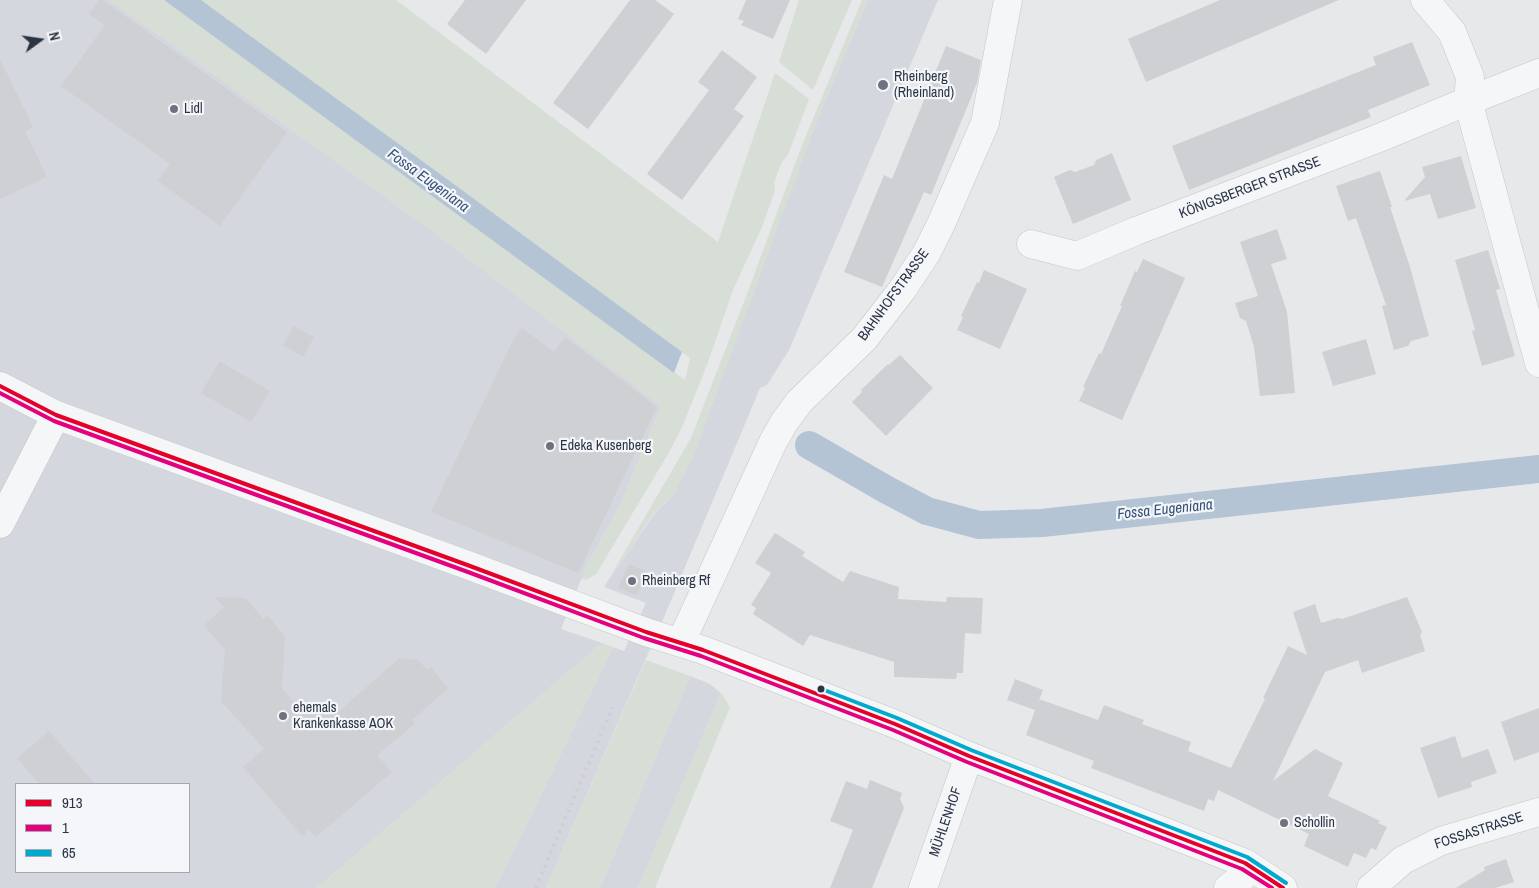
<!DOCTYPE html>
<html>
<head>
<meta charset="utf-8">
<style>
  body { margin:0 }
  #map { position:relative; width:1539px; height:888px; overflow:hidden; background:#e6e8ea; font-family:"Archivo Narrow",sans-serif }
  canvas { display:block }
  .legend { position:absolute; left:15px; top:783px; width:175px; height:90px; box-sizing:border-box; background:#f4f6f9; border:1px solid #a4a8b1; margin:0; padding:6px 9px; list-style:none; font-size:15px; color:#2b3445 }
  .legend li { display:flex; align-items:center; gap:10px; height:25px }
  .legend b { width:25px; border:1px solid #a4a8b1 }
  .north { position:absolute; left:15px; top:15px; width:50px; height:50px; -webkit-text-stroke:4px #f4f6f9; paint-order:stroke; rotate:76deg; font-size:14px; font-weight:700; line-height:20px; text-align:center; color:#2b3445 }
  .north::after { content:''; display:block; margin:auto; width:18px; height:22px; background:#2b3445; clip-path:polygon(50% 0,100% 100%,50% 72%,0 100%) }
</style>
</head>
<body>
<div id="map">
<canvas width="1539" height="888"></canvas>
<ul class="legend">
<li><b style="height:6px;background:#e4002b"></b>913</li>
<li><b style="height:6px;background:#e5007d"></b>1</li>
<li><b style="height:6px;background:#00a9ce"></b>65</li>
</ul>
<div class="north">N</div>
</div>
<script>
const c = document.querySelector('canvas').getContext('2d');
c.lineJoin = 'round';
function fill(path, color) { c.fillStyle = color; c.fill(path, 'evenodd'); }
const shape = rows => new Path2D(rows.map(r => 'M' + r).join(''));
function stroke(path, color, width, dash) { c.strokeStyle = color; c.lineWidth = width; c.lineCap = dash ? 'butt' : 'round'; c.setLineDash(dash || []); c.stroke(path); }
function drawText(font, color, halo, rows, align = 'center') {
  c.font = font + ' "Archivo Narrow",sans-serif'; c.lineWidth = 4.5; c.setLineDash([]); c.textBaseline = 'middle'; c.strokeStyle = halo; c.fillStyle = color; for (const [text, x, y, turn = 0] of rows) {
    c.save(); c.translate(x, y); c.rotate((+turn || 0) * Math.PI / 180); c.textAlign = isNaN(turn) ? turn : align; if (halo) c.strokeText(text, 0, 0); c.fillText(text, 0, 0); c.restore();
  }
}
fill(shape([
  [0,0,110,0,423,224,661,406,620,505,586,567,561,629,602,643,317,888,0,888],
  [16,784,189,784,189,872,16,872],
  [868,0,938,0,789,350,767,385,760,388,667,610,546,888,494,888,501,876,613,647,624,651,646,603,604,587,655,513,674,494,822,108],
  [690,676,710,684,721,693,638,888,600,888]
]), '#d4d7dd');
fill(shape([
  [110,0,164,0,685,380,690,358,201,0,396,0,718,242,775,73,809,99,788,155,782,162,774,182,775,191,762,227,733,290,707,365,682,427,671,449,596,574,586,580,581,578,586,567,620,505,661,406,423,224],
  [799,0,852,0,813,90,779,62],
  [862,0,868,0,822,108,693,458,674,494,654,513,604,587,691,438,747,294,799,153],
  [602,643,613,647,501,876,494,888,317,888],
  [646,660,690,676,600,888,546,888],
  [721,693,730,707,655,888,638,888]
]), '#d6ded6');
fill(shape([
  [164,0,201,0,455,185,682,352,674,373]
]), '#b4c4d5');
stroke(shape([
  [809,445,887,490,927,511,979,525,1042,523,1539,469]
]), '#b4c4d5', 28);
fill(shape([
  [99,0,103,0,287,132,220,226,158,181,170,164,61,86,105,25,89,14],
  [465,0,526,0,486,54,447,24],
  [630,0,655,0,674,14,588,129,553,103],
  [746,0,790,0,773,39,741,25,744,21,738,19],
  [1220,0,1339,0,1146,82,1128,39],
  [1412,42,1430,85,1368,110,1371,117,1189,190,1172,146,1376,65,1373,57],
  [946,46,981,60,977,83,931,195,924,192,882,287,844,272,884,175,892,179],
  [722,50,757,77,734,109,744,116,682,200,647,174,709,90,698,82],
  [0,59,33,127,25,131,47,177,0,199],
  [1112,153,1131,200,1073,224,1054,177,1070,170,1075,172,1094,165,1096,160],
  [1461,156,1476,208,1438,219,1430,194,1404,201,1425,177,1422,167],
  [1380,171,1392,207,1390,207,1410,267,1429,336,1411,341,1408,346,1394,350,1382,306,1386,305,1356,218,1348,221,1336,186],
  [1277,229,1287,259,1271,264,1287,312,1295,393,1260,396,1254,347,1246,321,1240,318,1235,303,1258,296,1240,242],
  [1488,250,1500,289,1496,290,1515,356,1482,366,1472,331,1475,330,1455,260],
  [1143,259,1185,278,1122,420,1079,401,1085,388,1083,387,1099,353,1101,354,1122,306,1120,306,1135,271,1137,272],
  [984,270,1027,289,1000,349,957,330,963,317,961,316,977,282,979,283],
  [294,326,314,337,303,357,283,345],
  [522,328,554,352,565,337,657,407,578,573,431,512,513,340],
  [1366,339,1376,374,1333,386,1322,352],
  [900,355,933,388,886,436,852,402,862,392,861,390,888,364,889,365],
  [220,361,270,391,251,422,201,393],
  [775,533,805,552,802,556,843,582,850,571,899,587,898,599,946,602,947,597,983,598,981,634,965,633,963,673,957,673,956,679,894,677,894,662,810,635,803,646,753,614,756,608,751,605,771,573,755,563],
  [629,564,648,572,636,595,618,588],
  [215,597,246,598,263,619,267,615,285,637,282,688,300,709,338,712,400,658,418,660,427,670,431,667,448,688,412,720,415,724,377,755,392,772,316,837,309,830,302,836,243,767,264,749,221,701,225,650,204,625,224,607],
  [1407,597,1422,632,1420,635,1425,651,1362,673,1358,660,1325,672,1273,781,1315,749,1343,763,1328,796,1380,821,1378,823,1387,827,1376,850,1371,848,1366,858,1354,853,1348,867,1304,846,1309,834,1218,790,1214,801,1208,799,1204,811,1091,768,1094,761,1026,735,1039,699,1098,720,1104,705,1144,720,1142,724,1191,742,1188,751,1231,768,1265,699,1263,698,1288,646,1307,655,1293,612,1315,604,1321,623,1338,618,1342,619],
  [1015,679,1043,690,1035,710,1007,700],
  [1539,708,1539,752,1514,761,1501,722],
  [49,731,95,784,39,784,17,758],
  [1455,736,1462,758,1488,749,1497,773,1471,782,1472,787,1438,798,1420,748],
  [870,780,902,793,900,799,904,808,872,888,830,888,853,830,830,821,846,781,867,789],
  [1506,859,1514,882,1495,888,1456,888,1485,870,1484,867]
]), '#ced0d3');
const minor = shape([
  [1425,0,1452,32,1470,77,1468,101,1539,363],
  [1031,244,1077,256,1136,231,1379,138,1468,101,1539,73],
  [0,524,56,415],
  [681,642,773,442,785,421,800,401,864,339,902,290,926,254,941,224,985,123,1008,0],
  [923,888,969,756],
  [1228,888,1253,869]
]);
const tertiary = shape([
  [0,386,56,415,470,566,646,632,703,650,817,694,895,724,969,756,1245,863,1283,888],
  [1371,888,1403,860,1441,841,1539,812]
]);
stroke(minor, '#c4c6c8', 29);
stroke(tertiary, '#c4c6c8', 29);
stroke(minor, '#f5f6f7', 28);
stroke(tertiary, '#f5f6f7', 28);
stroke(shape([
  [536,888,575,795,613,707]
]), '#cecfd2', 4, [2.5, 5]);
stroke(shape([
  [0,386,56,415,470,566,646,632,703,650,895,724,969,756,1245,863,1283,888]
]), '#e4002b', 4);
stroke(shape([
  [0,393,54,421,468,572,644,638,701,656,893,730,967,762,1242,869,1272,888]
]), '#e5007d', 4);
stroke(shape([
  [819,688,897,718,971,750,1247,857,1286,883]
]), '#00a9ce', 4);
for (const [x, y, r, color] of [
  [883,85,6,"#6c737f"],
  [174,109,5,"#6c737f"],
  [550,446,5,"#6c737f"],
  [632,581,5,"#6c737f"],
  [821,689,4.5,"#2b3445"],
  [283,716,5,"#6c737f"],
  [1284,823,5,"#6c737f"]
]) { const dot = new Path2D(); dot.arc(x, y, r, 0, 2 * Math.PI); c.fillStyle = color; c.fill(dot); stroke(dot, '#f4f6f9', 2); }
drawText('14px', '#2b3445', '#f4f6f9', [
  ["Rheinberg",894,77],
  ["(Rheinland)",894,93],
  ["Lidl",184,109],
  ["Edeka Kusenberg",560,446],
  ["Rheinberg Rf",642,581],
  ["ehemals",293,708],
  ["Krankenkasse AOK",293,724],
  ["Schollin",1294,823]
], 'left');
drawText('14px', '#2b3445', '#f4f6f9', [
  ["KÖNIGSBERGER STRASSE",1250,188,-21],
  ["BAHNHOFSTRASSE",894,295,-54],
  ["MÜHLENHOF",946,822,-71],
  ["FOSSASTRASSE",1479,831,-18]
]);
drawText('italic 15px', '#34527a', '#f4f6f9', [
  ["Fossa Eugeniana",428,181,36],
  ["Fossa Eugeniana",1165,510,-6]
]);
</script>
</body>
</html>
